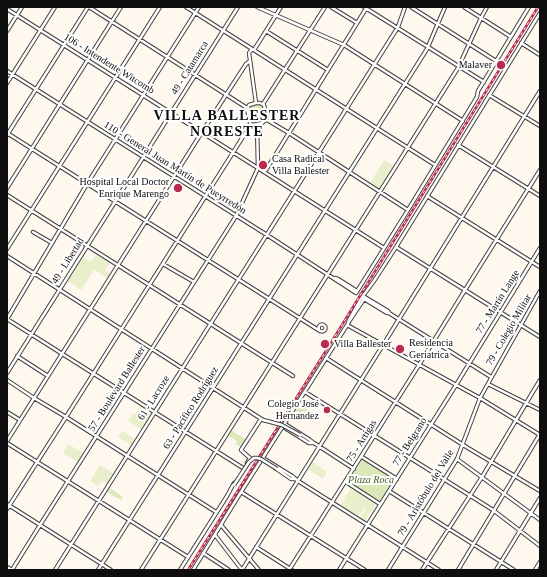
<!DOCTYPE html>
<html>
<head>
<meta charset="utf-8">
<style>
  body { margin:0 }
  #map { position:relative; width:547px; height:577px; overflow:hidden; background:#fef8ef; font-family:Georgia,serif }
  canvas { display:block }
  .frame { position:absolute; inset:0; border:8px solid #0e0e0e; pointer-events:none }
</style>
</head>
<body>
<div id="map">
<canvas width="547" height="577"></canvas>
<div class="frame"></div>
</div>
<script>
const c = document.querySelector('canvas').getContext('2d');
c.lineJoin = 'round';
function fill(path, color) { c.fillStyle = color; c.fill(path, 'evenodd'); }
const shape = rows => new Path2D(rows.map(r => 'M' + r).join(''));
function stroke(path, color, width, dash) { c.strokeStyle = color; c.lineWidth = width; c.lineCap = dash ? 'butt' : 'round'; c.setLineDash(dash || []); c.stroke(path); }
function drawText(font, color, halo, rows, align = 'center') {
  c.font = font + ' Georgia,serif'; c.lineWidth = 4; c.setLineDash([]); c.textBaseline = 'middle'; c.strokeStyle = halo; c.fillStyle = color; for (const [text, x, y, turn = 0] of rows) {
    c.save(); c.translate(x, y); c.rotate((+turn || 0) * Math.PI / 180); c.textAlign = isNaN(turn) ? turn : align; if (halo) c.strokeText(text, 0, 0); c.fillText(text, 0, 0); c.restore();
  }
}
fill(shape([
  [258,104,262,106,263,107,266,120,263,122,254,124,251,122,248,109,251,106],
  [300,404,315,414,311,421,296,411],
  [232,431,246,439,241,447,235,444,237,441,229,436],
  [362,459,394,479,380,501,349,482],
  [110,488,123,497,121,500,107,492]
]), '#dbe8ba');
fill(shape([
  [384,160,394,166,379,189,370,183],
  [96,254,110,263,105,271,110,274,107,278,94,270,81,290,68,281,83,257,91,262],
  [141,406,151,413,151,414,141,429,128,421,133,413,136,414],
  [122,431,135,439,131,445,118,437],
  [68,444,83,453,78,462,63,453],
  [312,462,327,472,323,479,308,469],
  [100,465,113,473,107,484,102,481,98,486,90,481],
  [351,488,377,505,372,513,370,512,365,521,360,518,366,509,364,508,358,516,340,505]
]), '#eaefcb');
stroke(shape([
  [360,288,359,292,363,297]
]), '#dad5cd', 2.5, [2.5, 1]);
const minor = shape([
  [89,7,247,108],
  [186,7,435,165],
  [257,7,344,45,463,121],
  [331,7,357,23],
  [364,7,484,82],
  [411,7,496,61],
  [464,7,511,37],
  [7,9,384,248],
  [7,31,22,7],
  [266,31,328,70],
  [521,43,540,55],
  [252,49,249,53,256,103],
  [254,50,281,7],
  [7,71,267,235,356,293,408,210,477,97,478,91,529,7],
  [7,83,55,7],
  [489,95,540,126],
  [256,103,260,103,264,105,267,119,262,123,253,125,250,123,247,109,249,105,256,103],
  [263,104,325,7],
  [267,120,289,133,408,210],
  [7,133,320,331],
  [7,135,88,7],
  [458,145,540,196],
  [263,171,266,170,367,7],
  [7,188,121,7],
  [7,195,293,376],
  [427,196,540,267],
  [33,232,52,243],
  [396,247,540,337],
  [7,249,160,7],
  [7,256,263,420],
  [163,264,194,282],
  [335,278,338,279,357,291],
  [363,296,388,311,389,313],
  [7,319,87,184,199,7],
  [7,319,243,468],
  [348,323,349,320,360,300,374,281,396,247,540,13],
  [348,323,364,299,387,313,389,313,491,377],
  '318.5 328a3.5 3.5 0 1 1 7 0a3.5 3.5 0 1 1-7 0Z',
  [347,325,480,398,540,435],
  [17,356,48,376],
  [326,358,468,448,540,491],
  [7,373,238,7],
  [7,380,34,398,66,417,216,512],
  [488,384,540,410],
  [305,392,493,510,540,546],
  [7,412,20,420],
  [285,424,310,440,314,443,354,469],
  [285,428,309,443,313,443],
  [7,441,202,132,246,64,250,61],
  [7,443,188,557],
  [362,457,397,479],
  [263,458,292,476,298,481,439,570],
  [457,459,540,520],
  [247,463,250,458,242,451,241,450,261,419],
  [275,468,291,479,295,479],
  [346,482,380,504],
  [389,491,514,570],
  [241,492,365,570],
  [7,504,111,570],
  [7,509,66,417,251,124],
  [221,525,259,570],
  [215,535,242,570],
  [256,547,292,570],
  [203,553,229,570],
  [7,567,12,570],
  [12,570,40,525,68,481,236,216,258,168,257,125],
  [55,570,398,27,405,7],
  [98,570,427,49,445,7],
  [141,570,458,68,481,18,487,7],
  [180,570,227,496,234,483],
  [193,570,241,492,349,322],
  [242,570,383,345,540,91],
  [289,570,419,365,465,290,540,170],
  [339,570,456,385,540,248],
  [388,570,457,459,480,398,540,291],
  [422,570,482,477,540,380],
  [458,570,540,434],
  [496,570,540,498],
  [535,570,540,562]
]);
stroke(minor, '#414141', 4.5);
stroke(minor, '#fff', 2.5);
const rail = shape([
  [188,570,329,346,538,7]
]);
stroke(rail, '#b92b4e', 2.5);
stroke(rail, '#fff', 1, [3]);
const minorBridge = shape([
  [263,420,282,425,300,435],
  [234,485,249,462,254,458,257,458,261,459,277,469]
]);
stroke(minorBridge, '#414141', 4.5, []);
stroke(minorBridge, '#fff', 2.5);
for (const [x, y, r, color] of [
  [501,65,5,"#b92b4e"],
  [263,165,5,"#b92b4e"],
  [178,188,5,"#b92b4e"],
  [325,344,5,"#b92b4e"],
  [400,349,5,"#b92b4e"],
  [327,410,4,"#b92b4e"]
]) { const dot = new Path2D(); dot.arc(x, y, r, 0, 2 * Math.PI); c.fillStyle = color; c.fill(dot); stroke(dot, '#fff', 1.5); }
drawText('10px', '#0e0e0e', '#fff', [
  ["106 - Intendente Witcomb",109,64,32],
  ["49 - Catamarca",190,68,-58],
  ["110 - General Juan Martín de Pueyrredón",175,168,32],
  ["49 - Libertad",68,261,-58],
  ["77 - Martín Lange",498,302,-58],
  ["79 - Colegio Militar",509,330,-60],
  ["57 - Boulevard Ballester",117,389,-58],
  ["61 - Lacroze",154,398,-58],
  ["63 - Pacífico Rodríguez",191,408,-58],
  ["75 - Artigas",362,441,-58],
  ["77 - Belgrano",410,442,-58],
  ["79 - Aristóbulo del Valle",426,493,-59]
]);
drawText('10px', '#0e0e0e', '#fff', [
  ["Malaver",492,65],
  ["Casa Radical",272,159,"left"],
  ["Villa Ballester",272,171,"left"],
  ["Hospital Local Doctor",169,182],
  ["Enrique Marengo",169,194],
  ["Residencia",409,343,"left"],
  ["Geriatrica",409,355,"left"],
  ["Villa Ballester",334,344,"left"],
  ["Colegio José",319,404],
  ["Hernandez",319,416]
], 'right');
drawText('italic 10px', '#3c6320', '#fff', [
  ["Plaza Roca",371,480]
]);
c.letterSpacing = '1px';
drawText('bold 14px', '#0e0e0e', '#fff', [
  ["VILLA BALLESTER",227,116],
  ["NORESTE",227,132]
]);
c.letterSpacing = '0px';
</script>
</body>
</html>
